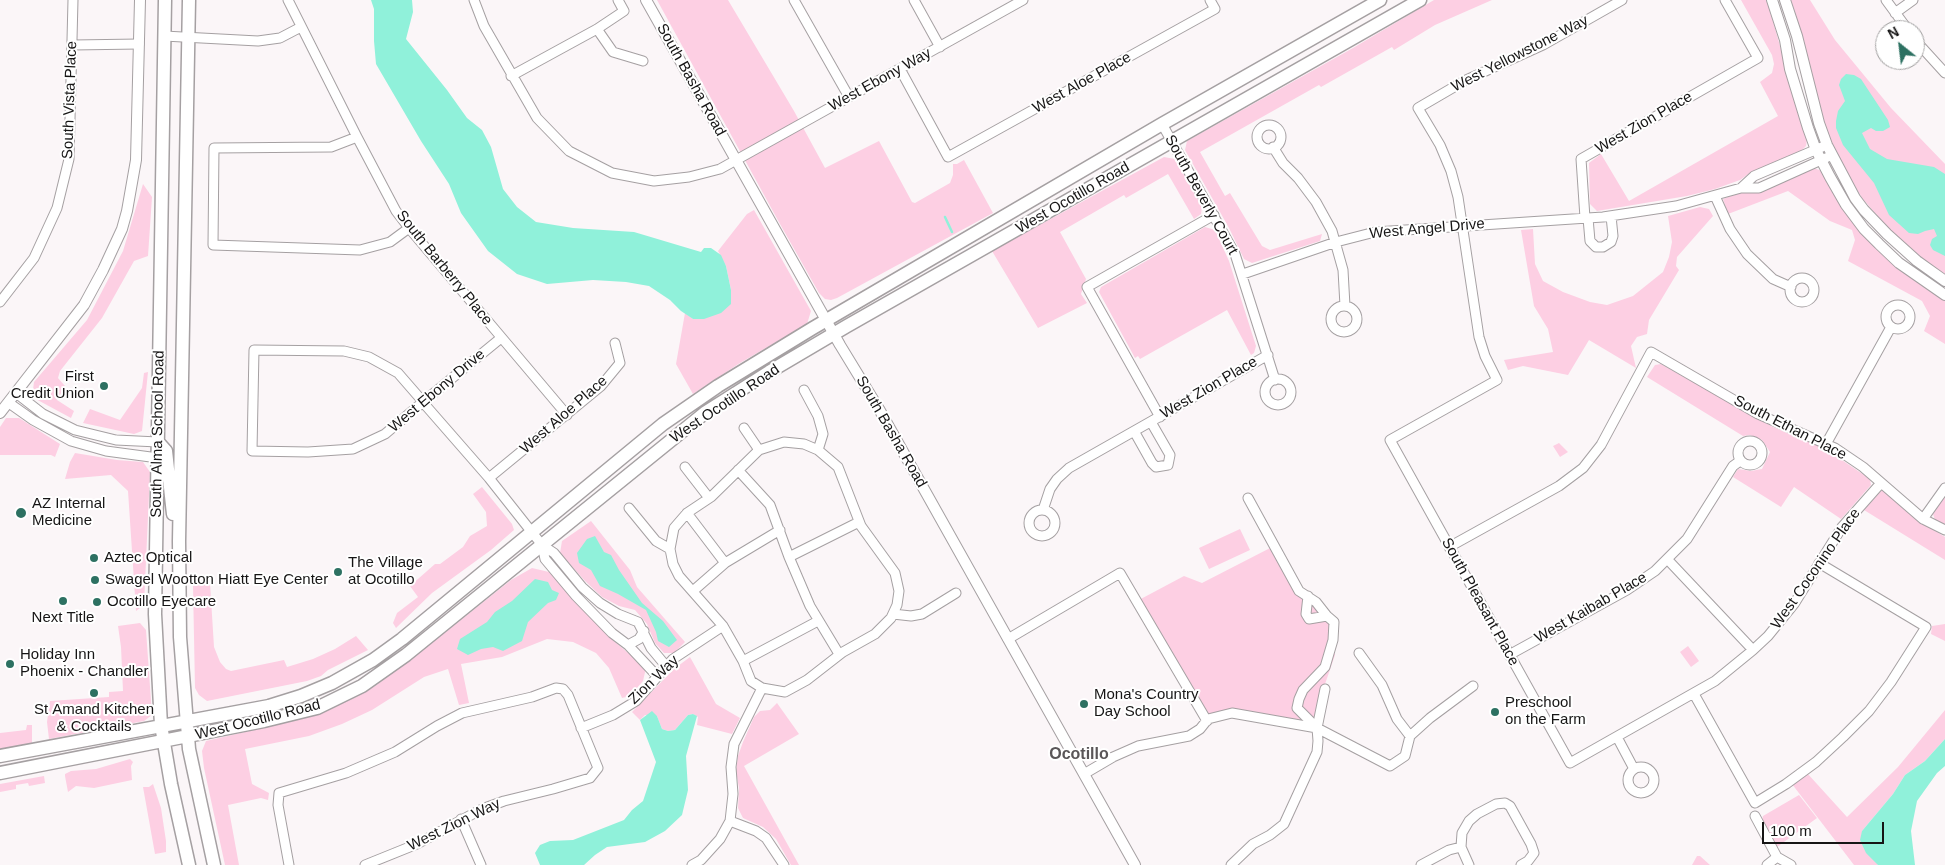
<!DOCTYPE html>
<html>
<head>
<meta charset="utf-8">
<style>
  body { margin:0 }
  #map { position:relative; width:1945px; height:865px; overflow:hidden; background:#fbf6f8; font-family:Helvetica,sans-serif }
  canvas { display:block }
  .north { position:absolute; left:1875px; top:20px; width:50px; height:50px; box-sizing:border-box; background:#fff; border:1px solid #a2a1a1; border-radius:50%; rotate:331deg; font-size:14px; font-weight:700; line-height:20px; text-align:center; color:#161515 }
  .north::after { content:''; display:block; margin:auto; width:18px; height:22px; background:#2d7162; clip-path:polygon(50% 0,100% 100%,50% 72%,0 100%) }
  .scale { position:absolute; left:1762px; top:822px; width:122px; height:22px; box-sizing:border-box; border:2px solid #161515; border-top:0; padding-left:6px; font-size:15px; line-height:18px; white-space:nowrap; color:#161515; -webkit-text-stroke:4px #fff; paint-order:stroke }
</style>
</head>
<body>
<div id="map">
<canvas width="1945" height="865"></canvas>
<div class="north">N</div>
<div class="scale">100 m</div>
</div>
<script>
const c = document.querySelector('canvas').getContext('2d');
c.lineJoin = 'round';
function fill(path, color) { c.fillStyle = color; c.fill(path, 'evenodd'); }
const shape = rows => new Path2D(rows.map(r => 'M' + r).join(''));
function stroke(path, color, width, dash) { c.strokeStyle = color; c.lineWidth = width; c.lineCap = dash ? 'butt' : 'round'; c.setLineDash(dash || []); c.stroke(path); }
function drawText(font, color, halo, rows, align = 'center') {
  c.font = font + ' Helvetica,sans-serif'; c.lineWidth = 4; c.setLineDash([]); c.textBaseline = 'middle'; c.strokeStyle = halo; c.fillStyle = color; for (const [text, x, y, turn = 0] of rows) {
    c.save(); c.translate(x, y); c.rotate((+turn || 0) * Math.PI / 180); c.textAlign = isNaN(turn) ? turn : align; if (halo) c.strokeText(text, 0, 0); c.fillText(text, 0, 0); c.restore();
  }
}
fill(shape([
  [657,0,728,0,794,111,825,168,879,141,912,202,915,203,950,183,953,175,953,164,957,164,964,160,993,213,837,298,831,300,825,299,819,293,780,224],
  [1434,0,1492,0,1435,25,1394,50,1392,47,1321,87,1319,85,1200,152,1225,196,1230,193,1262,246,1270,250,1322,234,1320,241,1252,263,1244,259,1229,228,1185,150,1187,141,1353,48],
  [1741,0,1766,0,1768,4,1807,140,1806,146,1801,151,1747,175,1740,180,1715,189,1687,196,1597,211,1590,204,1589,163,1601,154,1629,201,1778,116,1760,82,1772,73,1774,64,1772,55],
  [1791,0,1810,0,1835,40,1891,108,1945,164,1945,275,1929,266,1888,228,1862,198,1843,166,1830,141,1821,113,1804,41],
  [1164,157,1175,159,1202,207,1201,214,1194,219,1168,174,1126,198,1124,195,1060,232,1086,279,1081,294,1087,303,1038,328,992,251],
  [1814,168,1822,171,1843,205,1945,299,1945,344,1924,331,1930,316,1922,301,1848,261,1855,240,1852,230,1830,221,1788,191,1728,214,1723,199,1735,194,1761,190],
  [143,184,152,197,148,256,134,261,102,318,60,371,58,378,65,386,57,400,74,411,71,418,32,397,34,382,87,320,123,251],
  [1700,207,1709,209,1713,216,1677,257,1676,266,1679,270,1649,320,1647,334,1637,337,1631,346,1636,368,1589,340,1568,375,1523,366,1508,370,1504,360,1553,352,1548,329,1534,306,1521,230,1533,229,1535,264,1543,281,1563,292,1590,302,1607,305,1633,296,1663,272,1669,257,1672,242,1668,216],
  [754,210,811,311,807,324,740,363,693,394,676,364,685,313,693,319,731,290,726,266,718,251,747,214],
  [1205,227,1215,230,1229,261,1256,346,1254,353,1251,355,1227,310,1140,359,1138,356,1135,358,1099,292,1101,287],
  [1661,364,1773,427,1821,446,1870,479,1871,485,1841,519,1794,487,1781,507,1733,477,1738,469,1751,471,1762,469,1770,452,1762,440,1750,435,1743,436,1647,377,1655,365],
  [148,372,142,431,134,434,83,423,90,409,120,420,142,388,144,373],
  [6,418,19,418,60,444,55,457,51,455,0,455,0,427],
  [1559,443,1568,452,1560,457,1553,446],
  [75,453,117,460,143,462,150,472,144,605,136,611,128,491,111,475,65,479,70,462],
  [482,487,512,524,514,530,491,550,432,593,396,628,393,623,397,613,418,597,410,586,435,564,440,564,463,547,470,536,487,526,486,512,473,494],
  [1882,490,1914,518,1945,537,1945,560,1864,510],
  [1945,496,1945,525,1935,520,1933,514],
  [591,521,630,570,637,587,685,642,674,653,664,653,655,643,647,624,635,610,619,606,602,597,585,581,560,553,562,541],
  [1240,529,1250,550,1209,569,1199,548],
  [1274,546,1299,591,1334,622,1335,655,1324,687,1315,729,1232,713,1207,721,1137,601,1184,576,1202,583],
  [532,568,549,572,614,641,646,668,643,681,630,696,622,698,609,668,596,653,573,642,547,639,502,657,461,664,469,703,459,705,448,669,424,677,372,710,342,724,309,736,245,749,252,784,269,793,268,800,261,798,228,805,239,865,225,865,204,768,202,751,206,741,297,720,325,711,356,697,375,686,428,646,511,580],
  [206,578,210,583,214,647,220,662,226,669,231,671,284,660,287,667,313,659,335,649,356,636,368,650,328,670,321,676,307,681,207,701,199,695,195,688,193,586,196,579],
  [140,623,146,630,152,715,144,721,49,739,47,722,50,701,109,697,109,692,123,691,121,647,118,626],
  [1945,624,1945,641,1931,634,1932,626],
  [1688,646,1699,661,1691,667,1680,652],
  [690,657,716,704,740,718,732,734,697,725,698,717,693,714,688,715,675,730,668,731,662,729,657,716,645,715,640,720,632,712,674,669],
  [777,703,799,734,744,766,799,865,791,865,776,839,763,827,743,818,738,808,739,788,736,771,738,756,743,742,754,717,760,711,770,710],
  [1945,710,1945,739,1925,761,1905,775,1893,794,1862,831,1878,865,1854,865,1792,784,1807,773,1847,817,1898,767],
  [27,725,32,725,32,743,0,749,0,733,26,730],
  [130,759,133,762,131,766,132,780,94,788,76,786,68,792,65,776,65,774,71,771,96,769],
  [44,776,45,783,29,786,28,783,16,785,16,789,0,792,0,784],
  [153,784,161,808,166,841,166,852,155,854,143,787,149,787],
  [1799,795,1817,818,1777,847,1762,820,1763,816],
  [1697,856,1700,856,1710,865,1692,865]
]), '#fdcfe3');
fill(shape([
  [371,0,412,0,413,12,406,39,447,90,467,118,482,130,491,147,503,189,517,207,536,222,573,228,634,232,701,252,704,248,711,248,721,255,726,266,731,290,731,304,721,313,704,319,693,319,681,311,670,300,649,286,626,282,593,280,547,284,517,274,488,251,461,213,449,184,421,141,376,64,374,41,374,9],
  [1846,74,1854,75,1861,79,1888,120,1890,127,1883,131,1876,131,1871,128,1862,133,1870,149,1887,159,1934,167,1945,174,1945,256,1933,250,1930,245,1932,239,1937,236,1934,229,1925,231,1918,234,1909,233,1889,215,1874,183,1843,145,1836,128,1836,121,1838,111,1845,101,1839,85,1841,79],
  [595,536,604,552,611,555,619,570,642,603,663,621,677,640,669,647,658,641,656,632,646,610,618,594,600,586,591,570,579,563,577,553,587,539],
  [535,579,548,582,552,590,559,593,556,600,548,603,528,622,522,641,503,651,493,647,481,649,468,655,457,649,460,639,487,622,495,612,512,601],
  [652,711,657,716,662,729,668,731,675,730,688,715,693,714,697,716,686,756,688,790,682,815,665,831,645,842,607,847,595,855,584,865,540,865,535,853,540,845,550,841,573,840,624,820,632,810,643,801,656,762,640,720],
  [1945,739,1945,766,1937,773,1917,801,1911,831,1915,865,1878,865,1866,853,1860,840,1862,831,1893,794,1905,775,1925,761]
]), '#90f1da');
stroke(shape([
  [945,217,952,232]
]), '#90f1da', 2.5);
const minor = shape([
  [288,0,357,137,396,211,409,228,567,415],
  [474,0,484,26,537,118,569,151,612,173,654,181,689,177,720,169,1023,0],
  [794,0,849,97],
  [914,0,940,47],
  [1622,0,1543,45,1466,80,1418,108,1440,145,1451,171,1458,197,1479,337,1485,356,1497,380,1390,440,1570,763,1715,681,1753,650,1768,636,1794,604,1842,527,1881,483],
  [1886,0,1908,30],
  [1895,13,1913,0],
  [597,29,613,52,643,61],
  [164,36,258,41,280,38,301,27],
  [1915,40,1945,73],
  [73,45,139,44],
  [900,69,948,157,1215,9,1210,0],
  [511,76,597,29,624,11,618,0],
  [1162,124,1235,254,1275,380],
  '1257 137a12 12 0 1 1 24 0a12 12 0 1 1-24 0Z',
  [357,137,331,147,214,148,213,245,360,250,390,242,409,228],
  [1273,147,1283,163,1298,178,1316,202,1332,231,1343,270,1345,306],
  [1741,188,1754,176,1822,147],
  [1715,196,1730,229,1747,254,1773,279,1791,287],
  [1585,218,1581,159,1758,58,1725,0],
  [1588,218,1590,241,1596,247,1603,247,1611,242,1613,236,1611,216],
  [1243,274,1336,242,1375,232,1603,217,1676,206,1741,188,1759,188,1828,157],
  '1790 290a12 12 0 1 1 24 0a12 12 0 1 1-24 0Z',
  [0,302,34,258,57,208,69,159,73,0],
  '1886 317a12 12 0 1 1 24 0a12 12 0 1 1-24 0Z',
  '1331 319a13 13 0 1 1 26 0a13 13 0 1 1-26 0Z',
  [501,338,423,402,385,434,353,449,308,452,252,451,254,350,344,351,369,357,398,373,418,396,423,402,427,407,489,478,542,545,554,553,582,587,600,603,618,614,638,622,651,648,666,666],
  '1265 392a13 13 0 1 1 26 0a13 13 0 1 1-26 0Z',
  [804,390,818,416,823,434,818,450],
  [16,393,43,414,75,430,116,440,158,442],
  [9,403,33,420,71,441,106,451,158,458],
  [1160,417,1087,287,1214,215],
  [744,428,759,450],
  [1134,431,1152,463,1156,467,1168,465,1170,455,1151,422],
  '1738 453a12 12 0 1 1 24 0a12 12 0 1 1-24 0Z',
  [784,442,804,444,818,450,838,467,861,526,895,573,899,591,897,605,891,618,875,634,843,652,807,680,785,692,762,688,751,681,743,661,723,626,679,576,673,564,670,549,674,528,687,513,711,497,759,450,784,442],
  [1826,444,1891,327],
  [685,467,709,498],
  [738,470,770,505,789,557,810,606,839,654],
  [489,478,601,386,620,363,615,343],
  [1248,498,1299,591,1316,602,1327,616,1334,622,1333,640,1325,667,1303,690,1299,699,1297,708,1317,728],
  [629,508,656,541,670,549],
  [1043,510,1050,489,1057,479,1069,468,1268,355],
  '1029 523a13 13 0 1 1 26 0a13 13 0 1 1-26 0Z',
  [687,513,725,563],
  [1923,519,1945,488],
  [542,545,545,559,576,596,612,633,628,645,658,677],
  [1449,547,1559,486,1583,468,1601,445,1651,352,1758,414,1835,448,1863,467,1923,519,1945,530],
  [789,557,859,522],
  [1668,560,1753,650],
  [693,591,725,563,780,530],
  [1308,596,1306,614,1309,619,1327,616],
  [893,614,911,616,922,614,956,593],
  [1008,639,1120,573,1207,721],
  [628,645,639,639,644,631],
  [1359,653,1382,685,1397,719,1410,736],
  [1509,655,1627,590,1655,571,1687,539,1733,466,1740,461],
  [743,661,818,621],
  [1694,694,1755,803,1786,784,1816,762,1843,737,1869,711,1891,682,1926,627,1819,563],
  [581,728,613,715,636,701,673,659,723,626],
  [1617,737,1634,769],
  '1628 780a13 13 0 1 1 26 0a13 13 0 1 1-26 0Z',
  [1084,774,1113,757,1138,746,1189,736,1200,729,1208,719,1232,713,1317,728,1390,766,1405,756,1410,736,1430,718,1473,686],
  [1755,816,1777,857],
  [461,819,481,865],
  [730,821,756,831,766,838,784,865],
  [1777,857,1791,865],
  [289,865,278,805,279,793,346,773,395,752,437,726,462,713,532,697,556,688,563,689,568,695,598,768,590,778,553,789,504,801,482,809,417,844,365,865],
  [692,865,701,860,720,839,730,821,733,794,731,767,734,744,762,688],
  [1231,865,1253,844,1270,835,1284,824,1317,752,1318,741,1317,728,1325,689],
  [1421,865,1449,850,1461,847],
  [1469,865,1461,847,1462,833,1469,821,1477,814,1496,804,1505,803,1510,806,1531,844,1534,853,1528,861,1521,865],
  [1767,865,1777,857]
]);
const tertiary = shape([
  [646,0,840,345,879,409,1135,865],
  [1772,0,1785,40,1790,69,1808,128,1816,150,1830,177,1846,205,1864,229,1879,244,1899,263,1945,295],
  [1785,0,1797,36,1819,123,1827,145,1855,198,1864,210,1887,234,1917,261,1945,281],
  [0,413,84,305,103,270,122,229,127,211,136,160,140,0]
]);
const secondary = shape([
  [165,0,155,614,161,725,171,784,189,865],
  [189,0,179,541,180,637,189,749,214,865],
  [158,442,166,451,173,514],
  [0,756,269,706,301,696,332,683,373,660,402,639,663,424,718,386,813,328,1162,124,1380,0],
  [0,773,264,721,317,708,362,686,406,655,706,412,769,372,847,326,1420,0]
]);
stroke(minor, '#a5a0a2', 11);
stroke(tertiary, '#a5a0a2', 12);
stroke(secondary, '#a5a0a2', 15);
stroke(minor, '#fff', 9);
stroke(tertiary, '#fff', 10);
stroke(secondary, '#fff', 12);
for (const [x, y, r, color] of [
  [104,386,5,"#2d7162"],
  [21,513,6,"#2d7162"],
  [94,558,5,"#2d7162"],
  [338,572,5,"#2d7162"],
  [95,580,5,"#2d7162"],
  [63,601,5,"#2d7162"],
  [97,602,5,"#2d7162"],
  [10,664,5,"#2d7162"],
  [94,693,5,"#2d7162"],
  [1084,704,5,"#2d7162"],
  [1495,712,5,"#2d7162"]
]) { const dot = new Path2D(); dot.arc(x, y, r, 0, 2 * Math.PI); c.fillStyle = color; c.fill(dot); stroke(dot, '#fff', 2); }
drawText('15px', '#161515', '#fff', [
  ["West Yellowstone Way",1520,54,-27],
  ["South Basha Road",691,80,61],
  ["West Ebony Way",880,80,-29],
  ["West Aloe Place",1082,83,-29],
  ["South Vista Place",70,100,-88],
  ["West Zion Place",1644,123,-30],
  ["South Beverly Court",1201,195,61],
  ["West Ocotillo Road",1073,198,-30],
  ["West Angel Drive",1427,229,-5],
  ["South Barberry Place",444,268,51],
  ["West Zion Place",1209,388,-30],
  ["West Ebony Drive",437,391,-40],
  ["West Ocotillo Road",725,404,-34],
  ["West Aloe Place",564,415,-41],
  ["South Ethan Place",1790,428,27],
  ["South Basha Road",891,432,60],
  ["South Alma School Road",158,434,-89],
  ["West Coconino Place",1816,569,-55],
  ["South Pleasant Place",1480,602,61],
  ["West Kaibab Place",1591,608,-30],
  ["Zion Way",654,680,-44],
  ["West Ocotillo Road",258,720,-14],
  ["West Zion Way",454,825,-26]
]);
drawText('15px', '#161515', '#fff', [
  ["First",94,377,"right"],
  ["Credit Union",94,394,"right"],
  ["AZ Internal",32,504],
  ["Medicine",32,521],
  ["Aztec Optical",104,558],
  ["The Village",348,563],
  ["at Ocotillo",348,580],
  ["Swagel Wootton Hiatt Eye Center",105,580],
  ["Ocotillo Eyecare",107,602],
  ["Next Title",63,618,"center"],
  ["Holiday Inn",20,655],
  ["Phoenix - Chandler",20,672],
  ["Mona's Country",1094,695],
  ["Day School",1094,712],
  ["Preschool",1505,703],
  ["on the Farm",1505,720],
  ["St Amand Kitchen",94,710,"center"],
  ["& Cocktails",94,727,"center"]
], 'left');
drawText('bold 16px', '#5a5658', '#fff', [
  ["Ocotillo",1079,755]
]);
</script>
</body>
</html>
